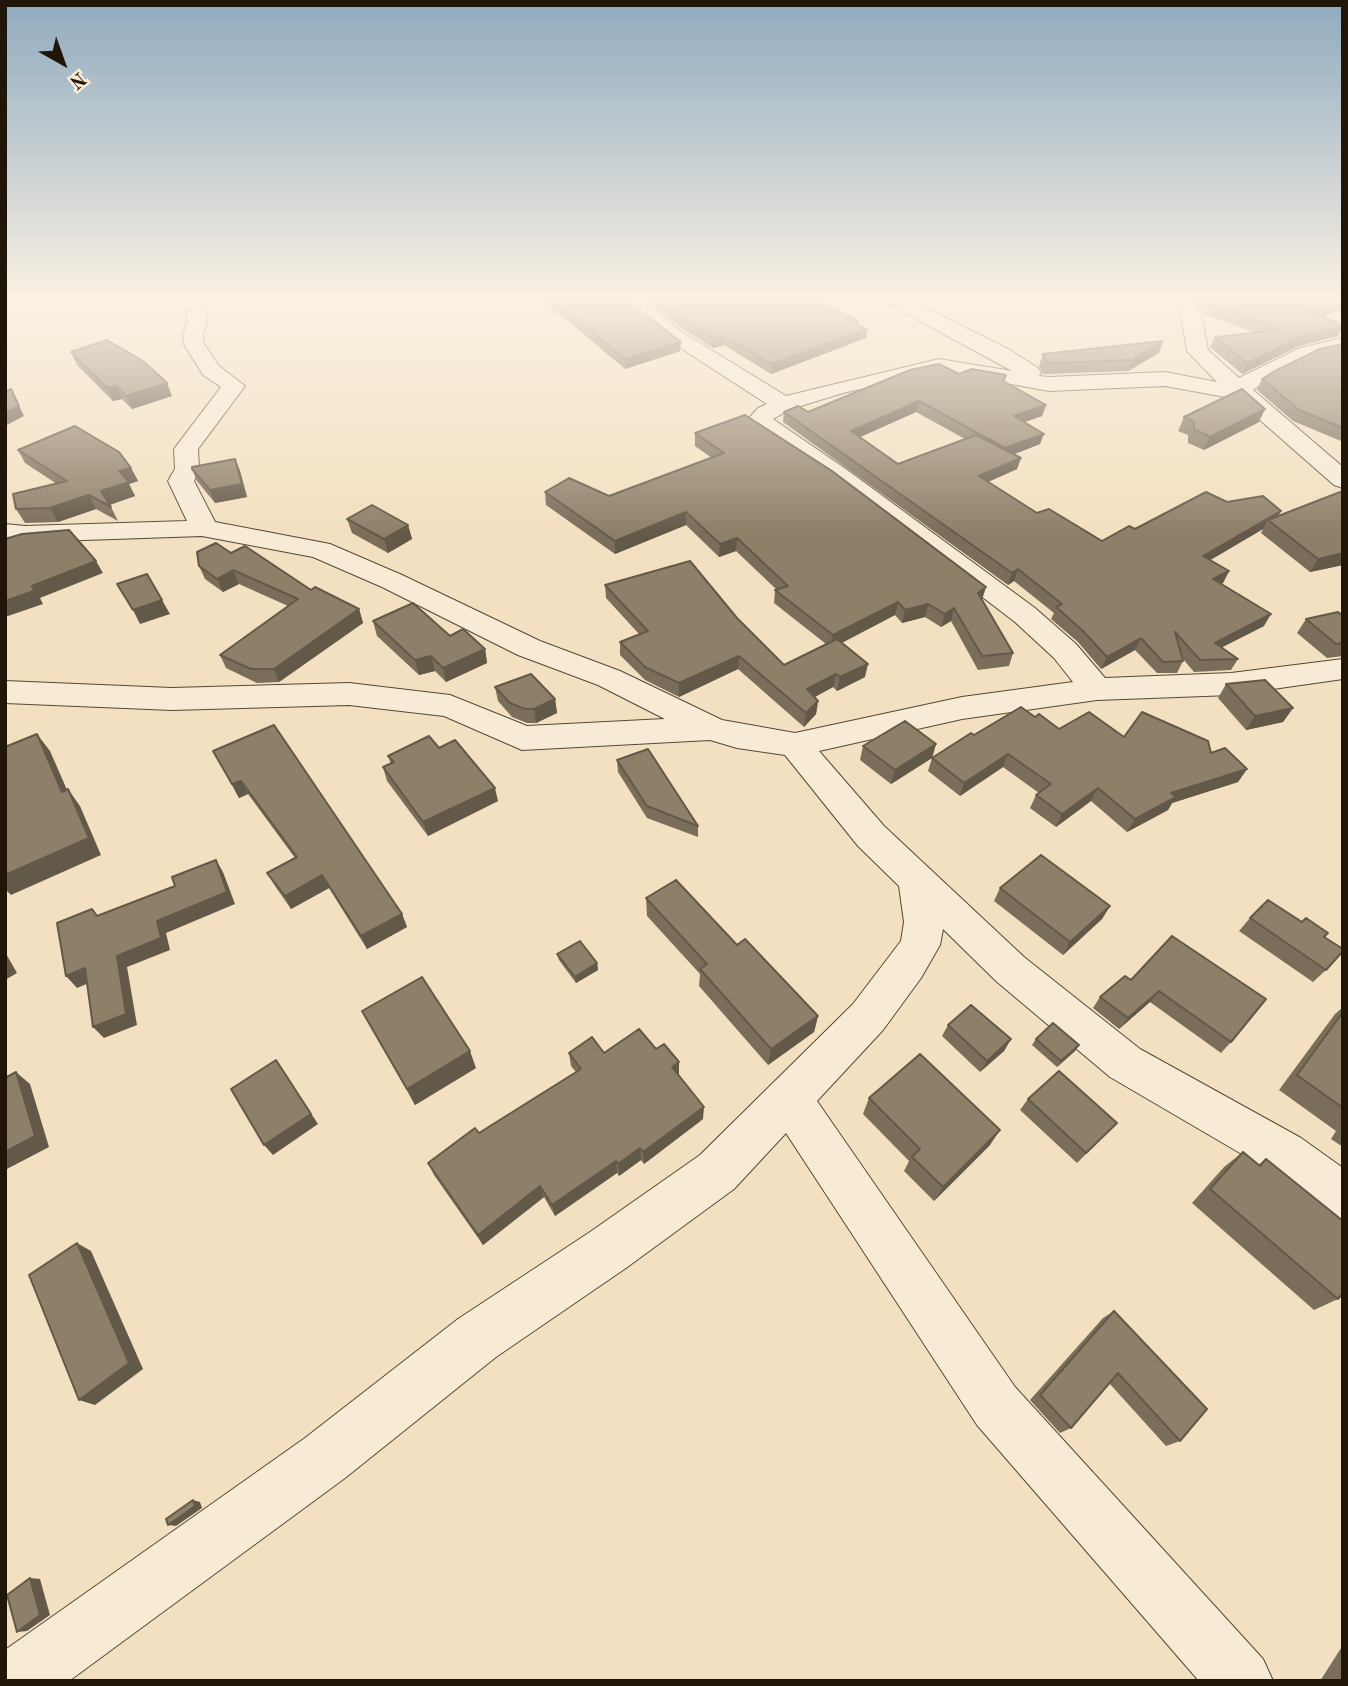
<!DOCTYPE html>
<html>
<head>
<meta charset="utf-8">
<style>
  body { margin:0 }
  #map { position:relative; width:1348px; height:1686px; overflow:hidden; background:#f3e0c0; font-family:"Old Standard TT",serif }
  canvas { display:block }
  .frame { position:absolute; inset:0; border:7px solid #201509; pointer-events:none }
  .north { position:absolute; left:28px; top:28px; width:70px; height:70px; -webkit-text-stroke:5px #f7ebd6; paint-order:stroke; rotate:140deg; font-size:19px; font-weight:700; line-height:28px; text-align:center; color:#201509 }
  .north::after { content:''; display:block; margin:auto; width:24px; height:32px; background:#201509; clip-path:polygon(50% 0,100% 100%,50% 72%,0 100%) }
</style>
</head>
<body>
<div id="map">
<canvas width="1348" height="1686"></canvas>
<div class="frame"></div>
<div class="north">N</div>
</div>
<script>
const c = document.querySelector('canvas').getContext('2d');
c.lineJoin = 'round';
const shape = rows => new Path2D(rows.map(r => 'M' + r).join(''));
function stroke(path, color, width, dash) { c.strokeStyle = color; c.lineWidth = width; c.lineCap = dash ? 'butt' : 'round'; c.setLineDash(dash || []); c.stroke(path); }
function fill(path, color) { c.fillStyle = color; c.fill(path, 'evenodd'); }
const minor = shape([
  [182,297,202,297,208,319,203,335,204,344,219,366,245,386,198,449,199,469,194,481,215,522,330,544,402,575,540,641,620,671,722,720,795,733,962,697,1073,682,1054,658,1015,622,832,482,755,429,749,418,758,408,767,404,665,338,617,297,639,297,679,330,786,396,939,359,1012,371,883,301,880,297,904,297,1010,350,1038,368,1041,373,1039,376,1049,377,1165,372,1217,382,1187,351,1181,314,1170,297,1190,297,1201,314,1208,350,1239,378,1300,348,1343,338,1343,350,1314,357,1268,379,1253,390,1343,467,1343,488,1334,485,1236,399,1165,386,1049,391,939,371,843,393,791,409,773,419,850,472,1035,608,1076,644,1105,678,1231,673,1343,659,1343,679,1231,695,1097,700,962,719,819,751,884,826,1024,957,1140,1049,1301,1138,1343,1168,1343,1221,1326,1214,1269,1170,1110,1077,996,981,943,929,940,945,921,978,883,1030,817,1101,1015,1387,1263,1659,1273,1681,1199,1681,977,1425,786,1133,734,1189,626,1268,496,1357,345,1478,69,1681,5,1681,5,1650,305,1438,458,1319,590,1232,700,1155,853,1004,901,941,904,922,899,886,858,846,785,755,737,748,710,740,522,750,444,716,349,705,172,710,5,703,5,681,172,688,349,683,450,695,527,726,665,719,598,685,518,655,382,587,313,557,202,536,25,542,5,540,5,524,25,526,187,521,168,481,175,469,174,449,221,387,203,375,184,344,183,335,188,319,182,297]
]);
stroke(minor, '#554837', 2);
fill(minor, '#f7ebd6');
fill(shape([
  [535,297,623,297,680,351,625,369,568,321],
  [643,297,819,297,813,299,858,321,858,324,866,338,771,374,724,345,713,348,681,328],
  [1159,297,1171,297,1169,301],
  [1192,297,1343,297,1343,310,1322,316,1343,326,1343,327,1338,336,1299,346,1242,374,1210,347,1215,337,1254,332,1204,314],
  [1163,341,1159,353,1128,371,1049,374,1043,374,1039,366,1043,354],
  [1343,344,1343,440,1341,441,1293,421,1257,390,1262,379],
  [71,352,172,396,132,409,122,399,113,401,77,365],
  [959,374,1006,375,1004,382,1046,405,1042,416,1024,422,1040,444,1014,454,1017,469,988,482,1037,513,1102,541,1135,529,1227,502,1281,511,1278,516,1343,494,1343,565,1310,572,1261,533,1263,529,1210,560,1229,571,1223,583,1221,584,1264,626,1222,647,1238,659,1231,670,1194,672,1183,659,1183,661,1177,673,1157,673,1135,650,1101,669,1078,642,1051,619,1054,613,1014,581,1008,585,783,422,784,412,808,412],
  [916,412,965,439,898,464,860,437],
  [1184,417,1259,422,1204,450,1188,443,1188,435,1178,431],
  [695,433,982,600,1013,653,1009,666,978,670,951,621,941,627,925,617,902,623,895,615,842,643,865,677,837,691,833,687,815,697,818,701,816,714,804,727,738,669,679,697,645,680,620,655,620,642,639,634,606,598,605,585,737,618,784,665,826,644,774,603,775,590,776,589,736,551,719,557,686,525,615,554,546,505,545,492,609,496,712,458,695,446],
  [18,450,131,468,138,481,129,484,135,496,110,505,118,521,96,509,58,522,25,523,16,509,57,484,25,463],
  [235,459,240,471,247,497,215,503,197,481,192,469],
  [347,519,408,525,412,539,388,553,352,533],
  [231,553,311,590,359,609,363,623,279,682,257,683,226,668,220,655,288,606,239,584,223,592,205,579,199,566],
  [1343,616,1343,656,1327,658,1297,633,1306,619],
  [373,621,450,636,485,649,487,663,446,682,435,671,419,675,377,636],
  [1226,684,1293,708,1283,722,1246,730,1218,698],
  [495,687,555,699,557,713,536,723,527,723,512,717,498,701],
  [1035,717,1059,729,1124,737,1211,753,1247,769,1238,782,1172,803,1168,810,1127,832,1091,801,1056,827,1030,808,1036,795,1039,793,1003,767,960,796,928,771,932,758,891,784,860,760,863,746,936,744,932,758,974,735],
  [439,748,498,801,428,836,387,781,383,767,391,764,388,756],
  [213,751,402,914,407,927,367,949,329,888,291,909,275,886,267,873,295,858,248,794,239,798],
  [617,760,698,826,698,837,647,818,618,772],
  [1000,888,1110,906,1102,919,1063,955,994,901],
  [646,898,737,945,818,1016,814,1032,768,1065,699,986,700,974,647,916],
  [1250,918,1326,970,1313,982,1239,931],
  [1172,936,1231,1042,1221,1053,1150,1002,1119,1029,1093,1008,1100,997,1131,980],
  [557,954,597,963,598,970,576,983,559,960],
  [1343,1007,1343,1147,1331,1139,1336,1131,1279,1090,1335,1014],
  [362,1011,476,1068,415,1105],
  [948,1025,1011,1039,1004,1051,980,1072,942,1036],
  [1036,1039,1079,1045,1075,1051,1057,1067,1032,1045],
  [656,1049,679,1075,703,1119,644,1164,641,1160,619,1176,617,1173,555,1216,544,1197,483,1245,434,1175,428,1163,479,1133,576,1072,571,1066,569,1053,604,1053],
  [869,1098,990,1145,934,1201,904,1171,909,1161,863,1114],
  [1028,1099,1117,1123,1077,1163,1020,1110],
  [1243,1152,1258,1165,1266,1159,1338,1299,1314,1310,1192,1203,1224,1167],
  [1114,1311,1180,1441,1166,1446,1109,1383,1071,1428,1060,1433,1030,1400,1103,1318],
  [1343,1645,1343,1681,1320,1681]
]), '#7a6d59');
fill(shape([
  [1343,301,1343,310,1305,320,1310,310],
  [1343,326,1338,336,1299,346,1242,374,1247,363,1304,335],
  [867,329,866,338,771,374,771,364],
  [724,336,724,345,713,348,714,339],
  [1163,341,1159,353,1128,371,1132,360],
  [681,342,680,351,625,369,625,359],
  [167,383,172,396,132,409,126,396],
  [116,386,122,399,113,401,107,388],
  [11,389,24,416,5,426,5,413],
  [919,401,916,412,849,442,851,431],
  [1046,405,1042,416,1011,427,1014,416],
  [1265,409,1259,422,1204,450,1210,437],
  [1044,434,1040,444,1002,459,1005,448],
  [1021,458,1017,469,976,487,979,476],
  [235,459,240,471,247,497,215,503,210,490],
  [131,468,138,481,129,484,135,496,108,505,101,491,119,471],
  [89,495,96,509,58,522,50,508],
  [1281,511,1275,522,1268,520,1263,529,1197,568,1203,556],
  [686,512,686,525,615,554,615,541],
  [408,525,412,539,388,553,384,539],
  [737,538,736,551,719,557,720,544],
  [1343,553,1343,565,1310,572,1318,559],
  [96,561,103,573,40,598,43,604,5,617,5,601,32,586],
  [1018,569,1014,581,1008,585,1012,573],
  [233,570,239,584,223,592,217,579],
  [1229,571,1223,583,1207,591,1213,579],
  [986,587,982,600,978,593],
  [162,600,170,614,140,624,133,610],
  [898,602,895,615,831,648,833,635],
  [928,604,925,617,902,623,905,610],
  [954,608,951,621,941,627,945,614],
  [359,609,363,623,279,682,274,669],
  [1271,614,1264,626,1209,654,1215,643],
  [1141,638,1135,650,1101,669,1107,657],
  [485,649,487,663,446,682,443,668],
  [431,656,435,671,419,675,415,660],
  [739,656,738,669,679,697,679,683],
  [868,664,865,677,837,691,840,677],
  [836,674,833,687,805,702,807,689],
  [555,699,557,713,536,723,534,709],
  [818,701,816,714,804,727,806,713],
  [1293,708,1283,722,1246,730,1255,716],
  [37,734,50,751,75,808,62,792],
  [936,744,932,758,891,784,895,770],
  [1008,754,1003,767,960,796,964,783],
  [1247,769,1238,782,1172,803,1168,810,1127,832,1135,819,1171,793],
  [241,781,248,794,239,798,232,784],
  [495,788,498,801,428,836,423,822],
  [1098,788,1091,801,1056,827,1062,814],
  [68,789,80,806,101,855,11,895,5,889,5,875],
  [216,860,223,872,235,904,166,933,170,950,127,967,137,1025,104,1038,93,1027,117,956,157,921],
  [322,875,329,888,291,909,285,896],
  [1110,906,1102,919,1063,955,1070,942],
  [402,914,407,927,367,949,361,936],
  [5,952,17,973,5,980],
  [597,963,598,970,576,983,575,977],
  [85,968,96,980,77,988,66,976],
  [1159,991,1150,1002,1119,1029,1128,1018],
  [818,1016,814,1032,768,1065,771,1049],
  [1011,1039,1004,1051,980,1072,987,1061],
  [1079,1045,1075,1051,1057,1067,1061,1061],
  [470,1051,476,1068,415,1105,407,1089],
  [276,1060,318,1124,273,1155,264,1145],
  [679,1062,679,1076,672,1067],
  [16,1072,30,1084,49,1147,5,1170,5,1152],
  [704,1107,703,1119,644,1164,643,1152],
  [1000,1130,990,1145,934,1201,943,1187],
  [640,1148,641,1160,619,1176,618,1164],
  [616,1161,617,1173,555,1216,552,1205],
  [540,1186,544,1197,483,1245,478,1235],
  [77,1243,91,1251,143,1369,95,1405,79,1400],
  [193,1500,200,1502,202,1508,176,1526,168,1525],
  [30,1578,40,1579,50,1615,27,1631,17,1632]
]), '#635949');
const building = shape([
  [546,297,623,297,681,342,625,359,567,312,546,297],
  [653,297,808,297,858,321,854,323,867,329,771,364,724,336,714,339,681,319,653,297],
  [1203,297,1343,297,1343,301,1310,310,1343,326,1304,335,1247,363,1215,337,1280,330,1208,303,1203,297],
  [107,340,143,361,167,383,126,396,116,386,107,388,71,352,107,340],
  [1163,341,1132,360,1053,363,1047,362,1043,354,1163,341],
  [1343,344,1343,428,1299,410,1262,379,1275,371,1320,349,1343,344],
  [939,364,959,374,972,369,1006,375,1003,381,1046,405,1014,416,1044,434,1005,448,919,401,851,431,898,464,976,435,1021,458,979,476,1037,513,1049,509,1102,541,1129,526,1135,529,1206,492,1227,502,1263,496,1281,511,1203,556,1229,571,1213,579,1271,614,1215,643,1238,659,1200,660,1175,632,1183,661,1163,662,1141,638,1107,657,1083,631,1056,607,1062,604,1018,569,1012,573,784,412,798,406,808,412,910,370,939,364],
  [11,389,19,406,5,413,5,392,11,389],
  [1242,389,1265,409,1210,437,1194,429,1194,422,1184,417,1242,389],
  [745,415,832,471,986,587,978,593,1013,653,982,656,954,608,945,614,928,604,905,610,898,602,833,635,775,590,788,586,737,538,720,544,686,512,615,541,545,492,569,478,609,496,724,453,695,433,745,415],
  [75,426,119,452,131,468,119,471,129,482,101,491,111,507,89,495,50,508,16,509,13,494,67,481,18,450,75,426],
  [235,459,242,484,210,490,192,469,192,467,235,459],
  [1340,492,1343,494,1343,553,1318,559,1268,520,1340,492],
  [372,505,408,525,384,539,347,519,372,505],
  [69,530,96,561,32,586,34,591,5,601,5,539,22,534,69,530],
  [216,543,231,553,245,546,311,590,315,587,359,609,274,669,251,669,220,655,298,599,233,570,217,579,199,566,197,552,216,543],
  [690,561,737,618,784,665,837,639,868,664,840,677,836,674,807,689,818,701,806,713,739,656,679,683,645,667,620,642,648,631,605,585,690,561],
  [147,574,162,600,133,610,117,584,147,574],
  [413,603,450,636,463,629,485,649,443,668,431,656,415,660,373,621,413,603],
  [1338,612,1343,616,1343,643,1336,644,1306,619,1338,612],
  [531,674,555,699,534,709,525,709,510,703,495,687,531,674],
  [1265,680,1293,708,1255,716,1226,684,1265,680],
  [1021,707,1035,717,1039,714,1059,729,1089,712,1124,737,1142,712,1208,741,1211,753,1225,748,1247,769,1171,793,1176,797,1135,819,1098,788,1062,814,1036,795,1051,784,1008,754,964,783,932,758,971,733,974,735,1021,707],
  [905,721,936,744,895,770,863,746,905,721],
  [274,725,402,914,361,936,322,875,285,896,267,873,297,857,241,781,232,784,213,751,274,725],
  [37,734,62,792,68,789,89,838,5,875,5,747,37,734],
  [429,736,439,748,455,740,495,788,423,822,383,767,394,762,388,756,429,736],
  [648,749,698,826,647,806,617,760,648,749],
  [1041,855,1110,906,1070,942,1000,888,1041,855],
  [216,860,227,892,157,921,161,938,117,956,126,1014,93,1027,85,968,66,976,57,923,92,909,97,916,175,886,172,877,216,860],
  [676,880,737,945,745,939,818,1016,771,1049,700,969,707,964,646,898,676,880],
  [1268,900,1302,922,1306,918,1328,933,1324,937,1343,949,1343,951,1326,970,1250,918,1268,900],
  [1172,936,1266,999,1231,1042,1159,991,1128,1018,1100,997,1125,976,1131,980,1172,936],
  [580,941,597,963,575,977,557,954,580,941],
  [422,977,470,1051,407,1089,362,1011,422,977],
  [971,1005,1011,1039,987,1061,948,1025,971,1005],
  [1343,1012,1343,1108,1297,1075,1343,1012],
  [1053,1023,1079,1045,1061,1061,1036,1039,1053,1023],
  [639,1029,656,1049,664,1044,679,1062,672,1067,704,1107,643,1152,640,1148,618,1164,616,1161,552,1205,540,1186,478,1235,428,1163,475,1128,479,1133,581,1069,569,1053,592,1037,604,1053,639,1029],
  [920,1054,1000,1130,943,1187,912,1157,920,1149,869,1098,920,1054],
  [276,1060,311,1114,264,1145,231,1089,276,1060],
  [1059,1071,1117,1123,1086,1153,1028,1099,1059,1071],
  [16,1072,35,1136,5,1152,5,1078,16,1072],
  [1243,1152,1260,1166,1266,1159,1343,1221,1343,1293,1338,1299,1210,1189,1243,1152],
  [77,1243,129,1363,79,1400,29,1275,77,1243],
  [1114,1311,1207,1409,1180,1441,1118,1373,1071,1428,1040,1395,1114,1311],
  [193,1500,195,1506,168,1525,166,1519,193,1500],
  [30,1578,40,1615,17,1632,7,1595,30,1578]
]);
fill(building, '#8e7f68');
stroke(building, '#635949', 2);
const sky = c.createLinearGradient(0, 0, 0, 533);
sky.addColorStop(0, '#8faabf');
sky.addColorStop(0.56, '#faf1e3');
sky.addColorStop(1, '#faf1e300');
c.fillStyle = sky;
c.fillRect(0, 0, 1348, 533);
</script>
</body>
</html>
